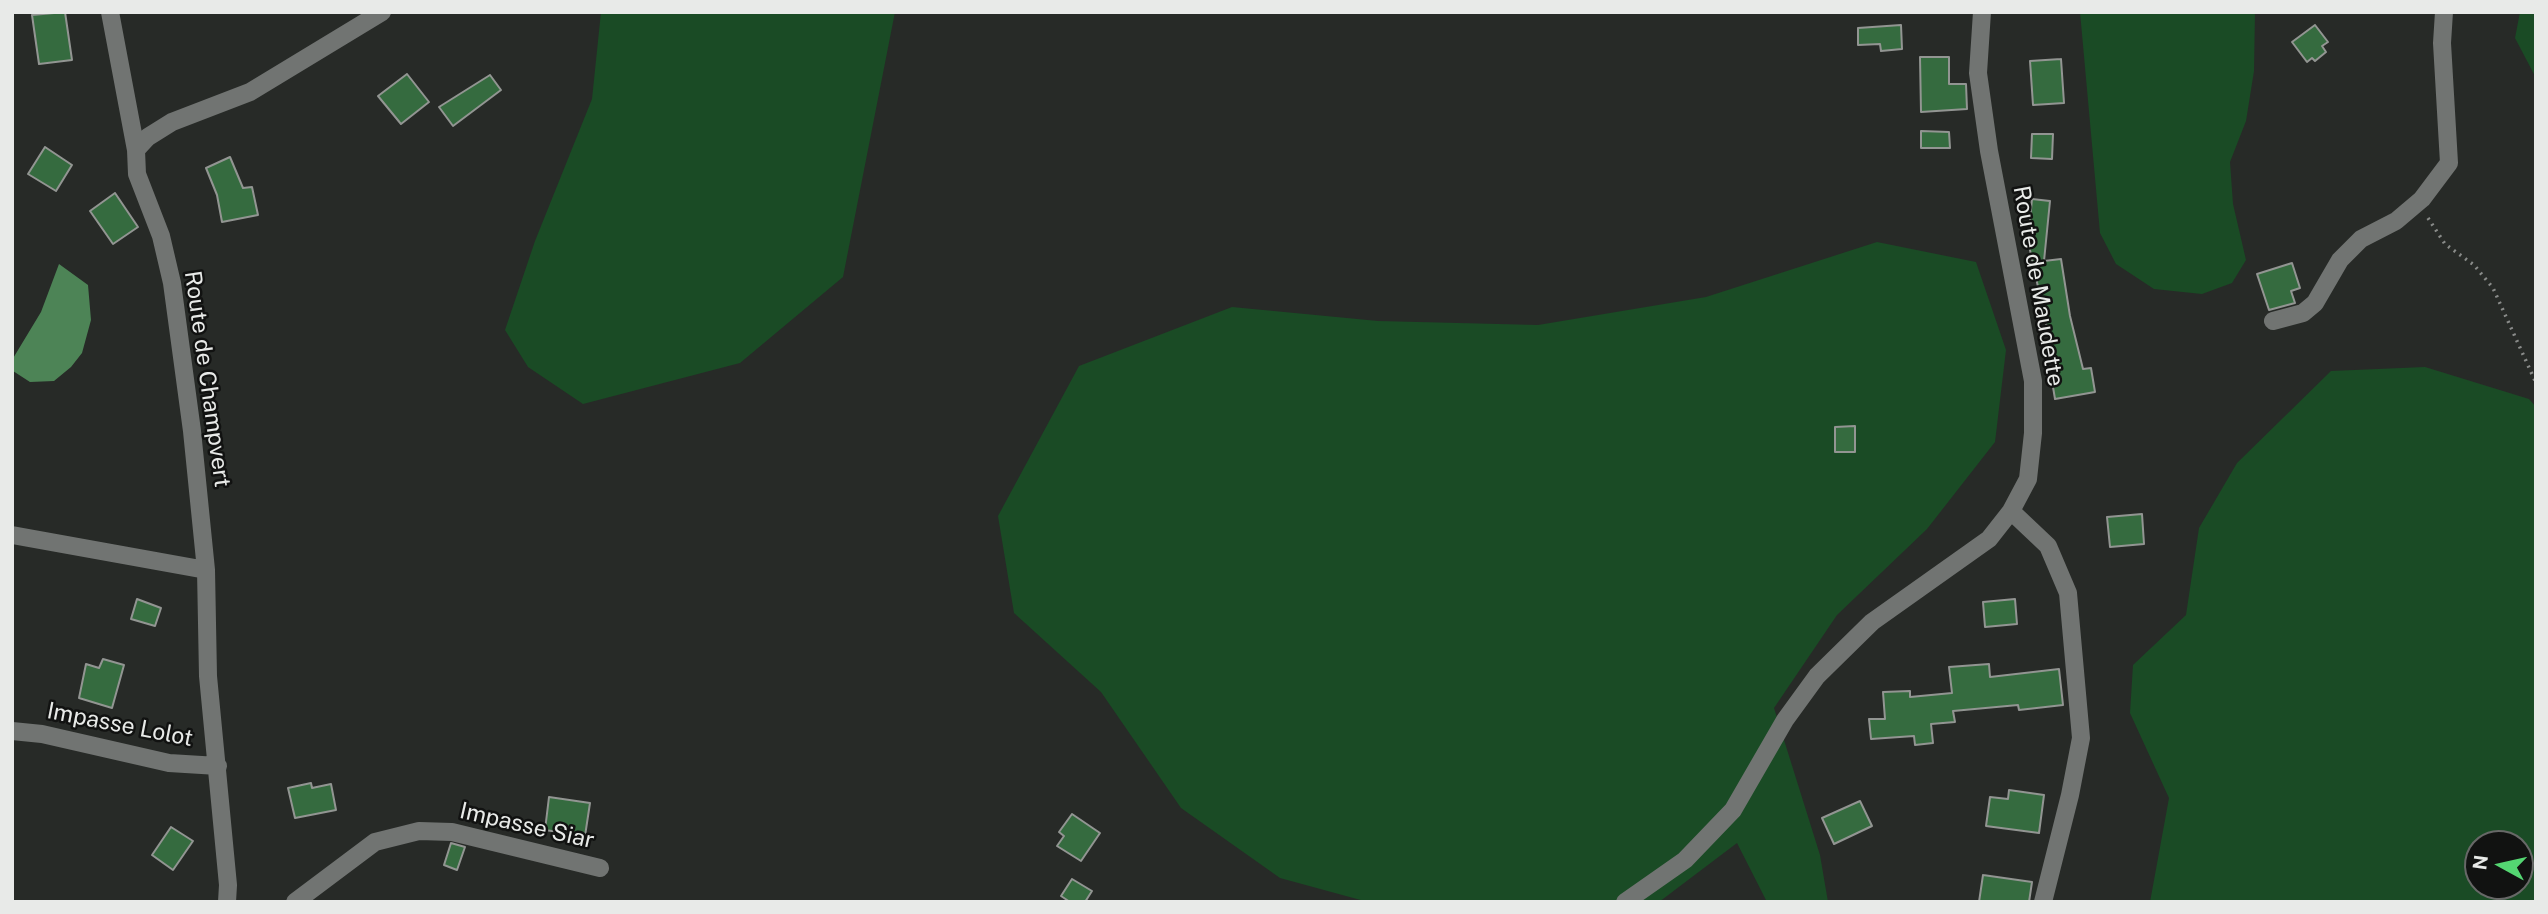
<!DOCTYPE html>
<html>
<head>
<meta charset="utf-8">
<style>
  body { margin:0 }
  #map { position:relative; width:2548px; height:914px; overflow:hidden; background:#272a27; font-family:"Public Sans",sans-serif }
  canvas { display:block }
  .frame { position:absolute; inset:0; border:14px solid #e8eae8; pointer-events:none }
  .north { position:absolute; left:2464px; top:830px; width:70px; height:70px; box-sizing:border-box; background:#111211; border:2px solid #676867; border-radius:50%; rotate:278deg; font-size:19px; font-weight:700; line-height:28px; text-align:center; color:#e8eae8 }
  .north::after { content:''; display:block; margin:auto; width:24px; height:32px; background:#54d672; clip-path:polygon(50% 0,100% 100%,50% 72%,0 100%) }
</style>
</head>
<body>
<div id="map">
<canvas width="2548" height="914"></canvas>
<div class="frame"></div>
<div class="north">N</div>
</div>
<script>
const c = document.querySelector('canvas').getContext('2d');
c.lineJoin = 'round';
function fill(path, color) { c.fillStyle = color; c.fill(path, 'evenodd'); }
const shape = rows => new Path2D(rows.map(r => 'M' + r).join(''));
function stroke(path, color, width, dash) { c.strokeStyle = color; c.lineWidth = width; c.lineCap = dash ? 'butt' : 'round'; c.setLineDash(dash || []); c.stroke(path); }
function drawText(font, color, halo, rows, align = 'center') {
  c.font = font + ' "Public Sans",sans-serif'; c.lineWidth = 5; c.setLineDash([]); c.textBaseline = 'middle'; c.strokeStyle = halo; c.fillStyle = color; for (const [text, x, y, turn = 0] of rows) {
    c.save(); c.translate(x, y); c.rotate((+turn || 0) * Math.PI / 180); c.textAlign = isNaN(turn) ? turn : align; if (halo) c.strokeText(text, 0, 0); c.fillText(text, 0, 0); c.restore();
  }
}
fill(shape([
  [601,12,895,12,843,277,740,363,583,404,528,367,505,330,535,241,592,99],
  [2080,12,2255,12,2254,71,2246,121,2230,162,2233,204,2246,260,2232,283,2202,294,2154,289,2116,264,2100,233],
  [2520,12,2536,12,2536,78,2515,38],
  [1877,242,1976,262,2006,350,1995,442,1927,529,1837,615,1774,708,1820,855,1828,902,1767,902,1737,843,1659,902,1368,902,1280,878,1181,808,1101,692,1014,613,998,516,1079,366,1232,307,1378,321,1538,325,1706,297],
  [2425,367,2529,399,2536,407,2536,902,2150,902,2169,798,2130,713,2133,665,2186,615,2199,528,2237,463,2331,371],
  [2520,844,2520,886,2478,886,2478,844]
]), '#1a4b25');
fill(shape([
  [59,264,88,285,91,320,82,353,71,367,54,381,30,382,13,371,12,360,41,312]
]), '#4d8456');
const building = shape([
  [65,12,72,60,39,64,32,15,65,12],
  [1901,25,1902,49,1881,51,1880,44,1858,45,1858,28,1901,25],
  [2315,25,2328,42,2322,46,2326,52,2315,61,2312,58,2307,62,2292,42,2315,25],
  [1920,57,1949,57,1949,84,1966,84,1967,109,1921,112,1920,57],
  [2061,59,2064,103,2033,105,2030,61,2061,59],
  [407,74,429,102,401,124,378,96,407,74],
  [490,75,501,90,453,126,439,107,490,75],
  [1921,131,1949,132,1950,148,1921,148,1921,131],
  [2032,134,2053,134,2052,159,2031,158,2032,134],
  [45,147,72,165,56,191,28,174,45,147],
  [230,157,243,188,252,187,258,215,222,222,217,195,206,168,230,157],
  [115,193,138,227,113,244,90,211,115,193],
  [2032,199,2050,201,2044,261,2061,259,2070,316,2083,369,2091,368,2095,392,2055,399,2051,375,2057,374,2028,241,2032,199],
  [2292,263,2300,288,2291,291,2295,303,2269,310,2257,274,2292,263],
  [1855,426,1855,452,1835,452,1835,427,1855,426],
  [2142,514,2144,544,2110,547,2107,517,2142,514],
  [137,599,161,608,155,626,131,619,137,599],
  [2015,599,2017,624,1985,627,1983,602,2015,599],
  [103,659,124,665,112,708,79,698,86,664,99,668,103,659],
  [1989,664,1990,677,2059,669,2063,705,2019,710,2018,705,1953,711,1955,722,1931,724,1933,743,1915,745,1914,736,1871,739,1869,719,1885,719,1883,692,1910,691,1910,697,1952,693,1949,667,1989,664],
  [311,783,312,788,331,784,336,810,295,818,288,788,311,783],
  [2009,790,2044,795,2039,833,1986,826,1990,797,2008,799,2009,790],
  [549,797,590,803,585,836,545,830,549,797],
  [1860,801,1872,826,1834,844,1822,818,1860,801],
  [1072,814,1100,833,1081,861,1057,846,1064,836,1059,832,1072,814],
  [171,827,193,841,173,870,152,855,171,827],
  [451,843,465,847,457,870,444,865,451,843],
  [1983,875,2032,882,2029,902,1979,902,1983,875],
  [1072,879,1092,891,1085,902,1070,902,1061,896,1072,879]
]);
fill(building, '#356b3f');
stroke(building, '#929592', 2);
stroke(shape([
  [2428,218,2445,244,2474,265,2493,288,2536,383]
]), '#898b89', 3.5, [2, 5]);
stroke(shape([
  [110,12,136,150],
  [2273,321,2303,313,2315,303,2340,260,2361,239,2396,221,2422,199,2449,163,2442,43,2444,12],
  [2011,511,2048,546,2068,593,2081,738,2070,795,2043,902],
  [12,535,206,570],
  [12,731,42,734,169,763,218,766],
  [227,902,228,885,208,676,206,570,192,431,172,283,161,236,137,174,136,150,148,137,172,122,250,92,382,12],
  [295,902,375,842,419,831,452,832,600,868],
  [1625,902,1685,860,1733,810,1785,720,1817,676,1872,622,1989,539,2011,511,2028,479,2033,433,2033,381,1989,151,1978,73,1982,12]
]), '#717472', 18);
drawText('23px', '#e8eae8', '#111211', [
  ["Route de Maudette",2038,286,80],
  ["Route de Champvert",207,379,82],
  ["Impasse Lolot",120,725,11],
  ["Impasse Siar",527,826,13]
]);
</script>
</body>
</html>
